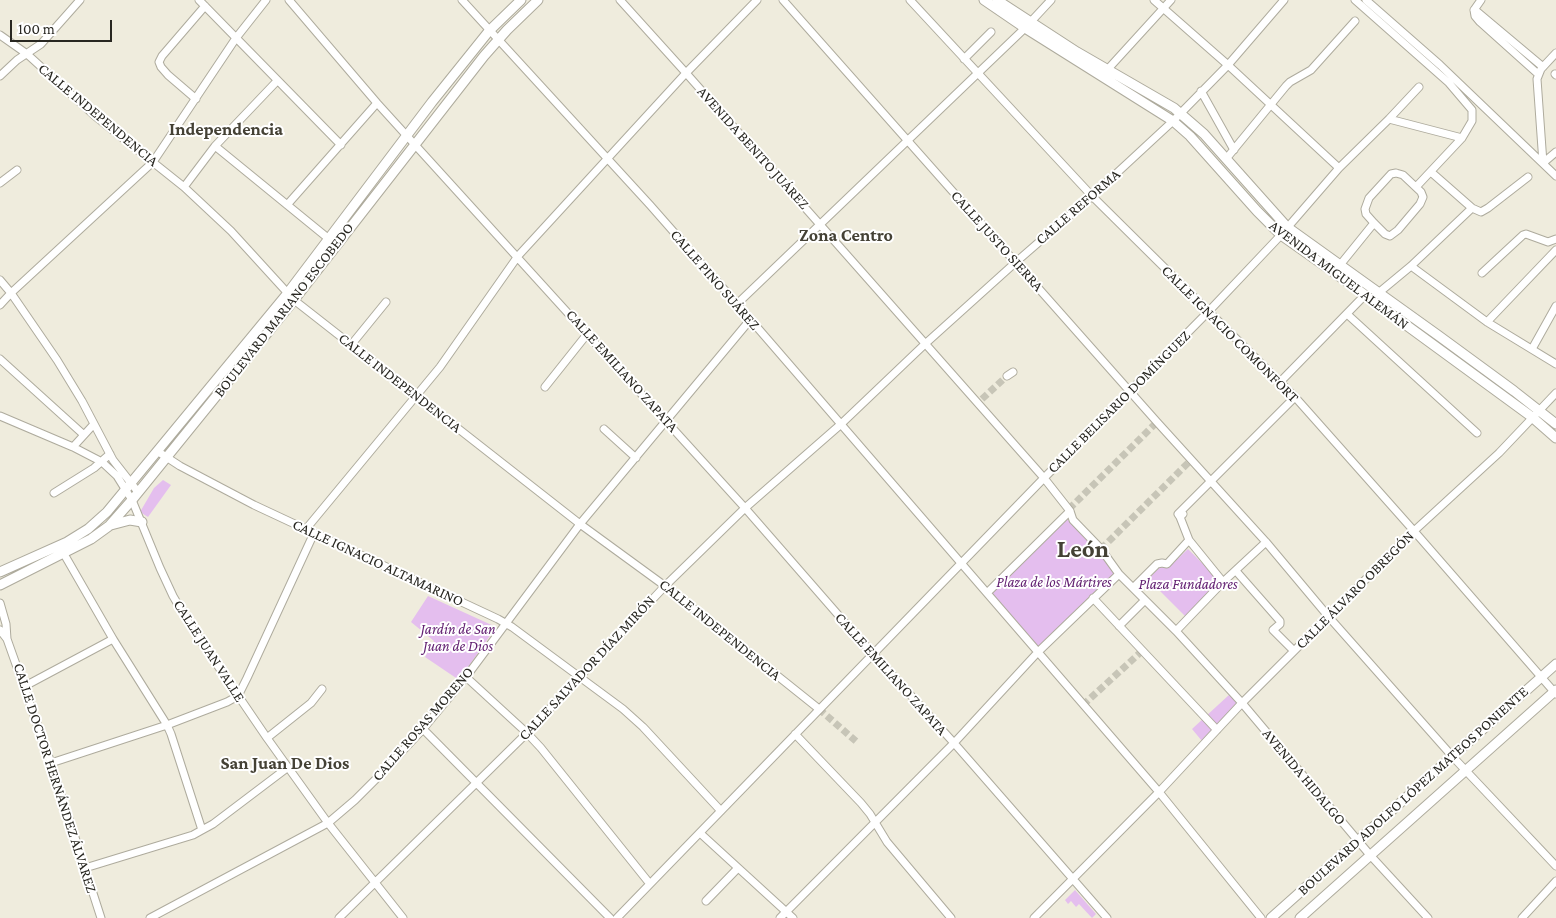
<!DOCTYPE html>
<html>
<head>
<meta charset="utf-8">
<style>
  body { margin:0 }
  #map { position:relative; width:1556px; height:918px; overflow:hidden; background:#efecdd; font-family:"Crimson Pro",serif }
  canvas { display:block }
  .scale { position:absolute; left:10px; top:20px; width:102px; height:22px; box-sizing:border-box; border:2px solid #282721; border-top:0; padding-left:6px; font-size:15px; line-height:18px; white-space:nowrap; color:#282721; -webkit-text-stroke:4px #fff; paint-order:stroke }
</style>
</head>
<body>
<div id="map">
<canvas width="1556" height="918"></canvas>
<div class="scale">100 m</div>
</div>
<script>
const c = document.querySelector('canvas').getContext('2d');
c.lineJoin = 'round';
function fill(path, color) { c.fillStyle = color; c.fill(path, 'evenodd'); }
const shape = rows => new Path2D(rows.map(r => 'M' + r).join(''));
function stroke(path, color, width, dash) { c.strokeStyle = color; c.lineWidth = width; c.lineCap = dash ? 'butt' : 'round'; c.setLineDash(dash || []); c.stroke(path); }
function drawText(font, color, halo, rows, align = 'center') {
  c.font = font + ' "Crimson Pro",serif'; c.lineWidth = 4; c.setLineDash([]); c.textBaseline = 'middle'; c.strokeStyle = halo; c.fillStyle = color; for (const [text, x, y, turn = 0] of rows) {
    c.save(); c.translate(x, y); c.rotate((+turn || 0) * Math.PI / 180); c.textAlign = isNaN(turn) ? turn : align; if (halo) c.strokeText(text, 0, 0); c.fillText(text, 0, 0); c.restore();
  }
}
fill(shape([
  [163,480,171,485,148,517,140,512,154,488],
  [1067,519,1117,571,1038,648,991,594],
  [1188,549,1224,585,1189,620,1148,579,1163,564,1168,568],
  [428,596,496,627,459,680,425,657,434,641,411,622],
  [1230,694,1239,704,1202,741,1192,729],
  [1075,890,1096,914,1092,918,1079,904,1076,907,1071,901,1068,904,1065,900]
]), '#e4beee');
stroke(shape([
  [982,399,1007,376],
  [1069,509,1157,422],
  [1101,549,1191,460],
  [1083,705,1142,651],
  [819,709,858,743]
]), '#c7c5b7', 7, [7, 3.5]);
const minor = shape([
  [199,0,341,145],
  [289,0,377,103,745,508,847,625,954,743,1107,918],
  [462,0,650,205,737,304,1159,792,1261,918],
  [620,0,686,73,1044,478,1070,511,1073,520,1101,549,1119,574,1176,631,1242,703,1370,855,1428,918],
  [783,0,1157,422,1266,542,1328,616,1452,756,1556,866],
  [910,0,1092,196,1295,397,1414,531,1556,694],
  [1154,0,1228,65,1339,168],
  [1355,0,1449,83,1472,110,1472,121,1462,138,1416,187],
  [1366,0,1440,65,1556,176],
  [1474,10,1475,16,1480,22,1538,74],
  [1474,10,1481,0],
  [1475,10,1543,67],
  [0,35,27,54,95,116,184,187,231,231,294,300,580,524,665,586,819,709],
  [964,59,991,32],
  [1108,69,1171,0],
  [1555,74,1556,75],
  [0,76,17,60,41,44,80,0],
  [1201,91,1234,150],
  [196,99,168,75,161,67,159,62,162,56,205,6],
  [1389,119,1462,138],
  [215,146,329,239],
  [1226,159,1286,86,1290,82,1311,70,1355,21],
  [1543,163,1537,79,1541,69,1556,53],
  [1543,163,1556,152],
  [1431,172,1472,208,1481,212,1488,208,1528,177],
  [1396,173,1403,175,1421,192,1423,197,1420,204,1398,230,1390,236,1385,234,1374,223,1366,214,1365,209,1369,198,1391,174,1396,173],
  [0,183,17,170],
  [184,187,215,146,277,81],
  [287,205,377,103],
  [1340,265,1374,223],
  [1411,266,1487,322,1556,364],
  [1482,273,1523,235,1526,234,1548,242,1556,239],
  [0,280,11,293,57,360,82,401,113,460,138,492],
  [1376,295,1411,266,1472,208],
  [737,304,1025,28,1051,0],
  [0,305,11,293,153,162,236,38,266,0],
  [1347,314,1477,433],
  [1487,322,1556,250],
  [351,345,386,302],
  [1532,349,1556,306],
  [0,359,84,435],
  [1007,376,1013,372],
  [1281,381,1365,295],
  [545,387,588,333],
  [0,416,73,447,102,462,117,476,132,500,160,568,173,596,190,625,267,738,328,823,403,918],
  [604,429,636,458],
  [73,447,94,424],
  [157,451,180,466,254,505,498,619,512,627,623,709,643,727,721,811],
  [54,493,94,468,110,454],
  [1183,514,1180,517,1189,540,1223,582],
  [1180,517,1178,514,1295,397],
  [306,529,440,367,518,256,686,73,757,0],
  [64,554,113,639,167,725,171,734,202,830],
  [1236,571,1280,621,1280,624,1273,630,1294,651],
  [1133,588,1157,564,1162,563,1167,564,1189,540],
  [987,593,1070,511],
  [1093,598,1217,730],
  [0,603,6,624,7,639,51,763,101,918],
  [1119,626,1145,600],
  [0,630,7,639],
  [1176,631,1223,582,1266,542],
  [466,677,527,733,541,748,650,884],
  [25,686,113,639],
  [423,729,610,918],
  [795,734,861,803,870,814,887,842,951,918],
  [267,738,311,703,322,689],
  [51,763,167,725,227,702,238,696,247,678,314,533],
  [700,833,793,918],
  [85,868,193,835,202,830,213,824,287,768],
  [706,901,738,868],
  [150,918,328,823,355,800,381,774,423,729,466,677,580,524,750,320],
  [339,918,527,733,665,586,745,508,840,425,925,344,1016,262,1092,196,1173,121,1228,65,1284,0],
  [617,918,1044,478,1209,311,1281,235,1339,168,1389,119,1419,87],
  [780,918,954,743,1038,652,1119,574],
  [1034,918,1159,792,1242,703,1414,531,1499,453,1556,393],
  [1522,918,1556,881]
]);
const major = shape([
  [984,0,1025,28,1173,121,1190,136,1257,211,1281,235,1335,273,1532,417,1556,438],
  [997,0,1077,52,1174,108,1204,134,1287,227,1439,336,1514,391,1556,424],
  [111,525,130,520,142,522],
  [0,572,67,542,88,529,107,512,287,294,432,102,489,31,521,0],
  [0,585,91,539,109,526,132,500,294,300,484,56,507,30,538,0],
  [1271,918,1556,664],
  [1300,918,1556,690]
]);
stroke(minor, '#aeab9d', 9);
stroke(major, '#aeab9d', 11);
stroke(minor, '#fff', 7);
stroke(major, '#fff', 9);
drawText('15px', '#282721', '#fff', [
  ["CALLE INDEPENDENCIA",98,115,40],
  ["AVENIDA BENITO JUÁREZ",753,148,48],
  ["CALLE REFORMA",1078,207,-41],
  ["CALLE JUSTO SIERRA",997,241,48],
  ["AVENIDA MIGUEL ALEMÁN",1339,275,37],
  ["CALLE PINO SUÁREZ",715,280,49],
  ["BOULEVARD MARIANO ESCOBEDO",284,310,-52],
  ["CALLE IGNACIO COMONFORT",1230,334,45],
  ["CALLE EMILIANO ZAPATA",622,371,48],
  ["CALLE INDEPENDENCIA",400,383,38],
  ["CALLE BELISARIO DOMÍNGUEZ",1119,402,-45],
  ["CALLE IGNACIO ALTAMARINO",378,563,25],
  ["CALLE ÁLVARO OBREGÓN",1355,590,-45],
  ["CALLE INDEPENDENCIA",720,630,39],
  ["CALLE JUAN VALLE",209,651,57],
  ["CALLE SALVADOR DÍAZ MIRÓN",587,668,-47],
  ["CALLE EMILIANO ZAPATA",891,674,48],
  ["CALLE ROSAS MORENO",423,724,-49],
  ["AVENIDA HIDALGO",1304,777,50],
  ["CALLE DOCTOR HERNÁNDEZ ÁLVAREZ",55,778,72],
  ["BOULEVARD ADOLFO LÓPEZ MATEOS PONIENTE",1413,791,-42]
]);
drawText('italic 15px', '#632172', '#fff', [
  ["Plaza de los Mártires",1054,582],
  ["Plaza Fundadores",1188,584],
  ["Jardín de San",458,629],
  ["Juan de Dios",458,646]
]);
drawText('bold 18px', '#444135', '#fff', [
  ["Independencia",226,129],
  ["Zona Centro",846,235],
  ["San Juan De Dios",285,763]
]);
drawText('bold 25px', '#444135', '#fff', [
  ["León",1083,549]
]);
</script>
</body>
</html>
